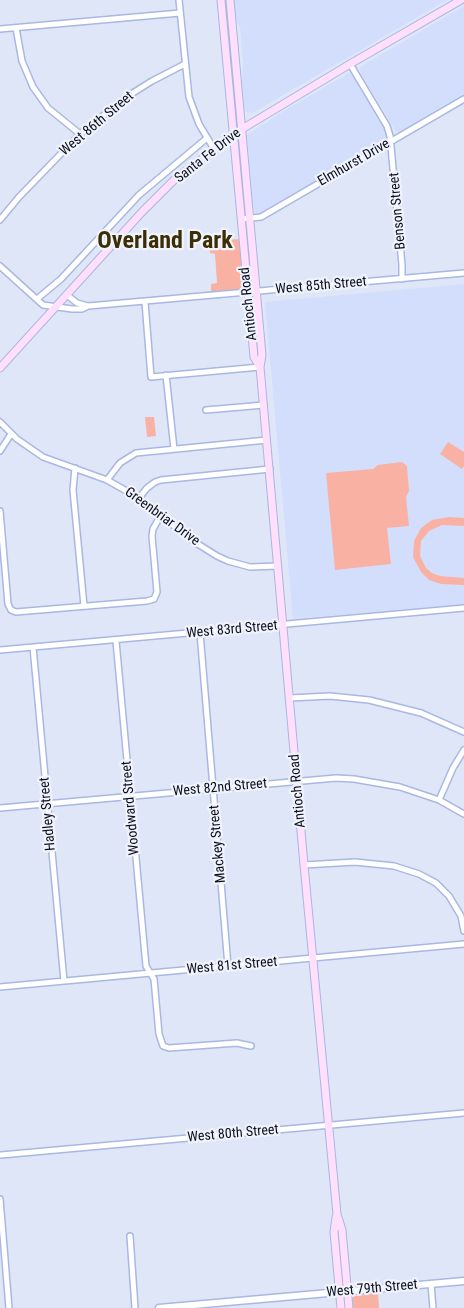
<!DOCTYPE html>
<html>
<head>
<meta charset="utf-8">
<style>
  body { margin:0 }
  canvas { display:block; background:#dfe6f7 }
</style>
</head>
<body>
<canvas width="464" height="1308"></canvas>
<script>
const c = document.querySelector('canvas').getContext('2d');
c.lineJoin = 'round';
function fill(path, color) { c.fillStyle = color; c.fill(path, 'evenodd'); }
const shape = rows => new Path2D(rows.map(r => 'M' + r).join(''));
function stroke(path, color, width, dash) { c.strokeStyle = color; c.lineWidth = width; c.lineCap = dash ? 'butt' : 'round'; c.setLineDash(dash || []); c.stroke(path); }
function drawText(font, color, halo, rows, align = 'center') {
  c.font = font + ' "Roboto Condensed",sans-serif'; c.lineWidth = 4.5; c.setLineDash([]); c.textBaseline = 'middle'; c.strokeStyle = halo; c.fillStyle = color; for (const [text, x, y, turn = 0] of rows) {
    c.save(); c.translate(x, y); c.rotate((+turn || 0) * Math.PI / 180); c.textAlign = isNaN(turn) ? turn : align; if (halo) c.strokeText(text, 0, 0); c.fillText(text, 0, 0); c.restore();
  }
}
fill(shape([
  [234,0,447,0,254,112,248,113,245,111,243,106,242,83,243,63,240,28,236,20],
  [464,6,464,95,403,133,396,132,360,72,360,67],
  [349,73,353,76,388,135,387,141,267,211,256,213,253,208,247,135,284,111],
  [464,284,464,604,293,619,265,302]
]), '#d3defd');
fill(shape([
  [240,239,243,286,240,289,211,292,211,284,217,283,215,254,210,253,209,241],
  [145,417,154,417,156,436,147,437],
  [448,442,464,452,464,466,462,469,440,454],
  [402,462,407,466,409,491,406,497,409,526,387,528,391,564,335,570,326,473,373,469,378,465],
  [449,517,464,518,464,526,442,525,429,531,421,541,420,556,426,568,432,573,440,576,464,578,464,585,441,584,429,580,421,572,413,557,414,541,421,528,432,520],
  [378,1293,379,1308,353,1308,353,1297,355,1296]
]), '#f9b1a4');
const minor = shape([
  [179,0,189,97,199,124,214,149],
  [16,28,22,61,33,87,48,108,80,134],
  [0,29,180,13],
  [350,64,387,126,390,136,402,265,402,279],
  [241,219,261,217,464,99],
  [0,220,19,197,80,134,128,96,152,81,185,64],
  [0,266,43,305,72,309,82,309,88,306,464,273],
  [67,295,77,303,88,306],
  [37,299,61,279,139,195,207,138],
  [145,302,151,377,260,367],
  [166,375,174,449],
  [206,410,264,405],
  [0,422,17,439,43,457,107,480,139,498,193,541,217,556,228,561,250,567,278,566],
  [0,451,11,434],
  [75,468,73,490,84,606],
  [107,480,120,463,136,453,267,440],
  [139,498,147,488,155,482,161,480,270,469],
  [0,511,8,604,11,610,16,612,147,601,154,599,157,592,152,536,153,529,161,515],
  [200,633,228,966],
  [116,641,146,966,154,979,159,1034,163,1046,169,1048,237,1043,251,1046],
  [33,647,64,981],
  [0,650,464,608],
  [290,698,330,696,369,700,421,713,464,732],
  [439,800,453,768,464,750],
  [0,808,336,778,354,779,400,787,439,800,464,814],
  [304,865,355,862,394,866,419,874,436,883,449,896,461,916,464,931],
  [0,987,464,944],
  [1,1155,464,1113],
  [0,1199,9,1308],
  [130,1236,135,1308],
  [431,1284,433,1308]
]);
const tertiary = shape([
  [159,1308,464,1281]
]);
const secondary = shape([
  [221,0,254,357,260,367],
  [230,0,262,355,260,367,304,865,337,1214,342,1230,349,1308],
  [0,368,142,212,175,179,242,129,350,64,461,0],
  [336,1217,334,1232,341,1308]
]);
stroke(minor, '#a9b8e3', 8);
stroke(tertiary, '#a9b8e3', 9);
stroke(secondary, '#a9b8e3', 9);
stroke(minor, '#fff', 5);
stroke(tertiary, '#fff', 6);
stroke(secondary, '#ffdffc', 7);
drawText('14px', '#0a0f1d', '#f0f3fc', [
  ["West 86th Street",97,124,-40],
  ["Santa Fe Drive",208,156,-38],
  ["Elmhurst Drive",354,163,-30],
  ["Benson Street",398,211,-95],
  ["West 85th Street",321,286,-5],
  ["Antioch Road",249,304,-96],
  ["Greenbriar Drive",162,517,36],
  ["West 83rd Street",232,630,-5],
  ["West 82nd Street",220,788,-5],
  ["Antioch Road",298,791,-95],
  ["Woodward Street",131,808,-95],
  ["Hadley Street",48,814,-95],
  ["Mackey Street",218,844,-95],
  ["West 81st Street",232,966,-5],
  ["West 80th Street",233,1134,-5],
  ["West 79th Street",372,1289,-5]
]);
drawText('bold 24px', '#3c2e04', '#f0f3fc', [
  ["Overland Park",165,242]
]);
</script>
</body>
</html>
